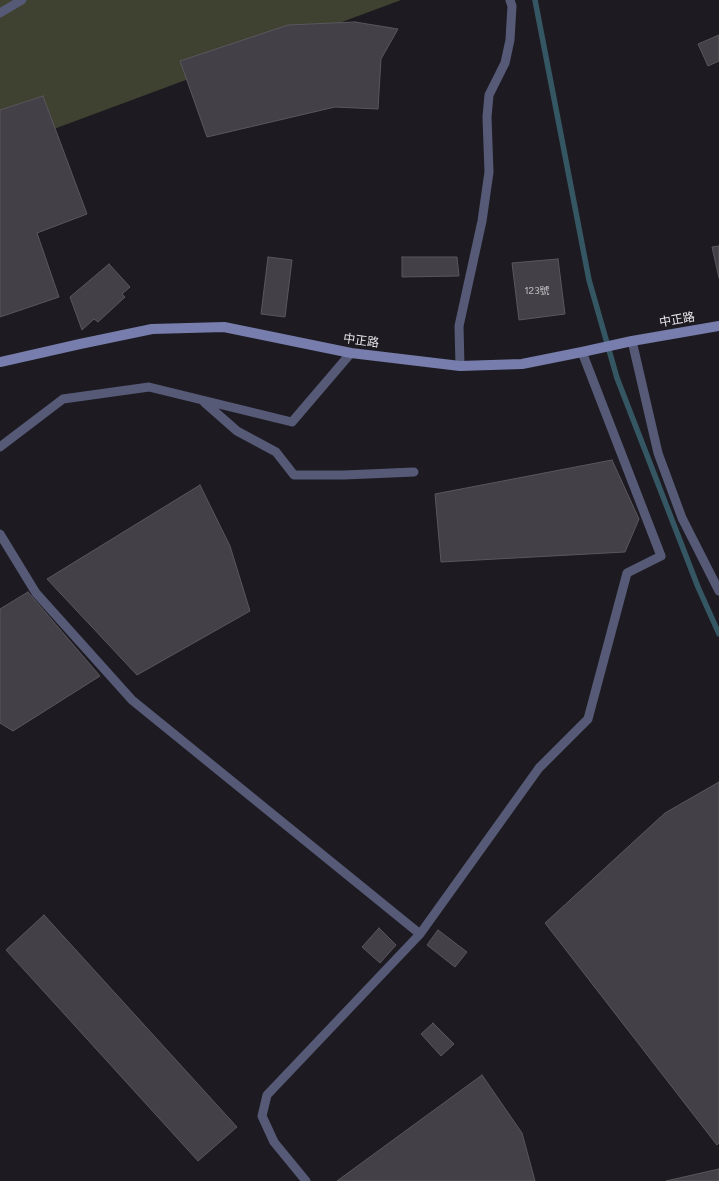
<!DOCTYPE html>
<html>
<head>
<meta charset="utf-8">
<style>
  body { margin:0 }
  canvas { display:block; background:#1d1b21 }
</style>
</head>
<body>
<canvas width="719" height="1181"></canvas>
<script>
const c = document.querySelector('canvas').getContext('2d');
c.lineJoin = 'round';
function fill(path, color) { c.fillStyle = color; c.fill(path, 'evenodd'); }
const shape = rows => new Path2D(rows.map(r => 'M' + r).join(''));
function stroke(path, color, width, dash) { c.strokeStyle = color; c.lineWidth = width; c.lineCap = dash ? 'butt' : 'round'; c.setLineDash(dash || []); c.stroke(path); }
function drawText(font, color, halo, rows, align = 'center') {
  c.font = font + ' Figtree,"Noto Sans TC",sans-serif'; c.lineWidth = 3; c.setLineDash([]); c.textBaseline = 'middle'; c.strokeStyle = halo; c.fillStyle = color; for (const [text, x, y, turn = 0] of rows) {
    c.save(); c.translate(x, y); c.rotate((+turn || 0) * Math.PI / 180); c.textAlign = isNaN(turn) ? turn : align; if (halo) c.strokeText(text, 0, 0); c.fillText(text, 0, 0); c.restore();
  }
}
fill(shape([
  [0,0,401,0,0,149]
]), '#3f4230');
stroke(shape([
  [535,0,589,280,617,378,698,587,719,634]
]), '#355764', 5.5);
const building = shape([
  [355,22,398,29,381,59,378,109,335,107,207,137,180,61,288,25,355,22],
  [719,35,719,61,708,66,698,44,719,35],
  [43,96,87,214,37,233,59,297,0,317,0,110,43,96],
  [719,246,719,278,712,247,719,246],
  [268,257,292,260,285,317,261,314,268,257],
  [402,257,457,257,459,276,402,277,402,257],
  [558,259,565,314,519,320,512,263,558,259],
  [109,264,130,287,122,294,125,297,98,322,94,319,82,330,70,297,109,264],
  [612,460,639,519,625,552,441,562,435,494,612,460],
  [200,485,230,546,250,611,137,675,47,579,200,485],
  [28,592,100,676,13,731,0,723,0,609,28,592],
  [719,782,719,1143,717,1145,545,923,665,813,719,782],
  [44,915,237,1127,198,1161,6,950,44,915],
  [379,928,396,945,380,963,362,947,379,928],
  [438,930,467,952,455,967,427,945,438,930],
  [433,1023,454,1044,441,1056,421,1034,433,1023],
  [482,1075,522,1133,535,1181,337,1181,482,1075],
  [719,1169,719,1181,666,1181,719,1169]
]);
fill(building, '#434047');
stroke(building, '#59565d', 1);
stroke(shape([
  [0,13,22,0],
  [632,341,658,453,682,518,719,591],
  [460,366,459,326,482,221,489,172,487,117,489,95,505,63,510,40,512,6,510,0],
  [204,402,237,431,276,452,294,475,344,475,414,472],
  [0,447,63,399,149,387,292,422,351,353],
  [0,534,36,593,132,700,420,934],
  [306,1181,274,1142,262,1116,267,1095,420,934,539,768,588,719,627,573,661,556,582,352]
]), '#565a77', 9);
stroke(shape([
  [0,362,80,344,152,329,224,327,351,353,460,366,522,364,582,352,632,341,719,326]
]), '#777dac', 10);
drawText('10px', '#c0bdc2', null, [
  ["123號",537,291]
]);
drawText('12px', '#e9e7eb', '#1d1b21', [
  ["中正路",677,320,-10],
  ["中正路",361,341,8]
]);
</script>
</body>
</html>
